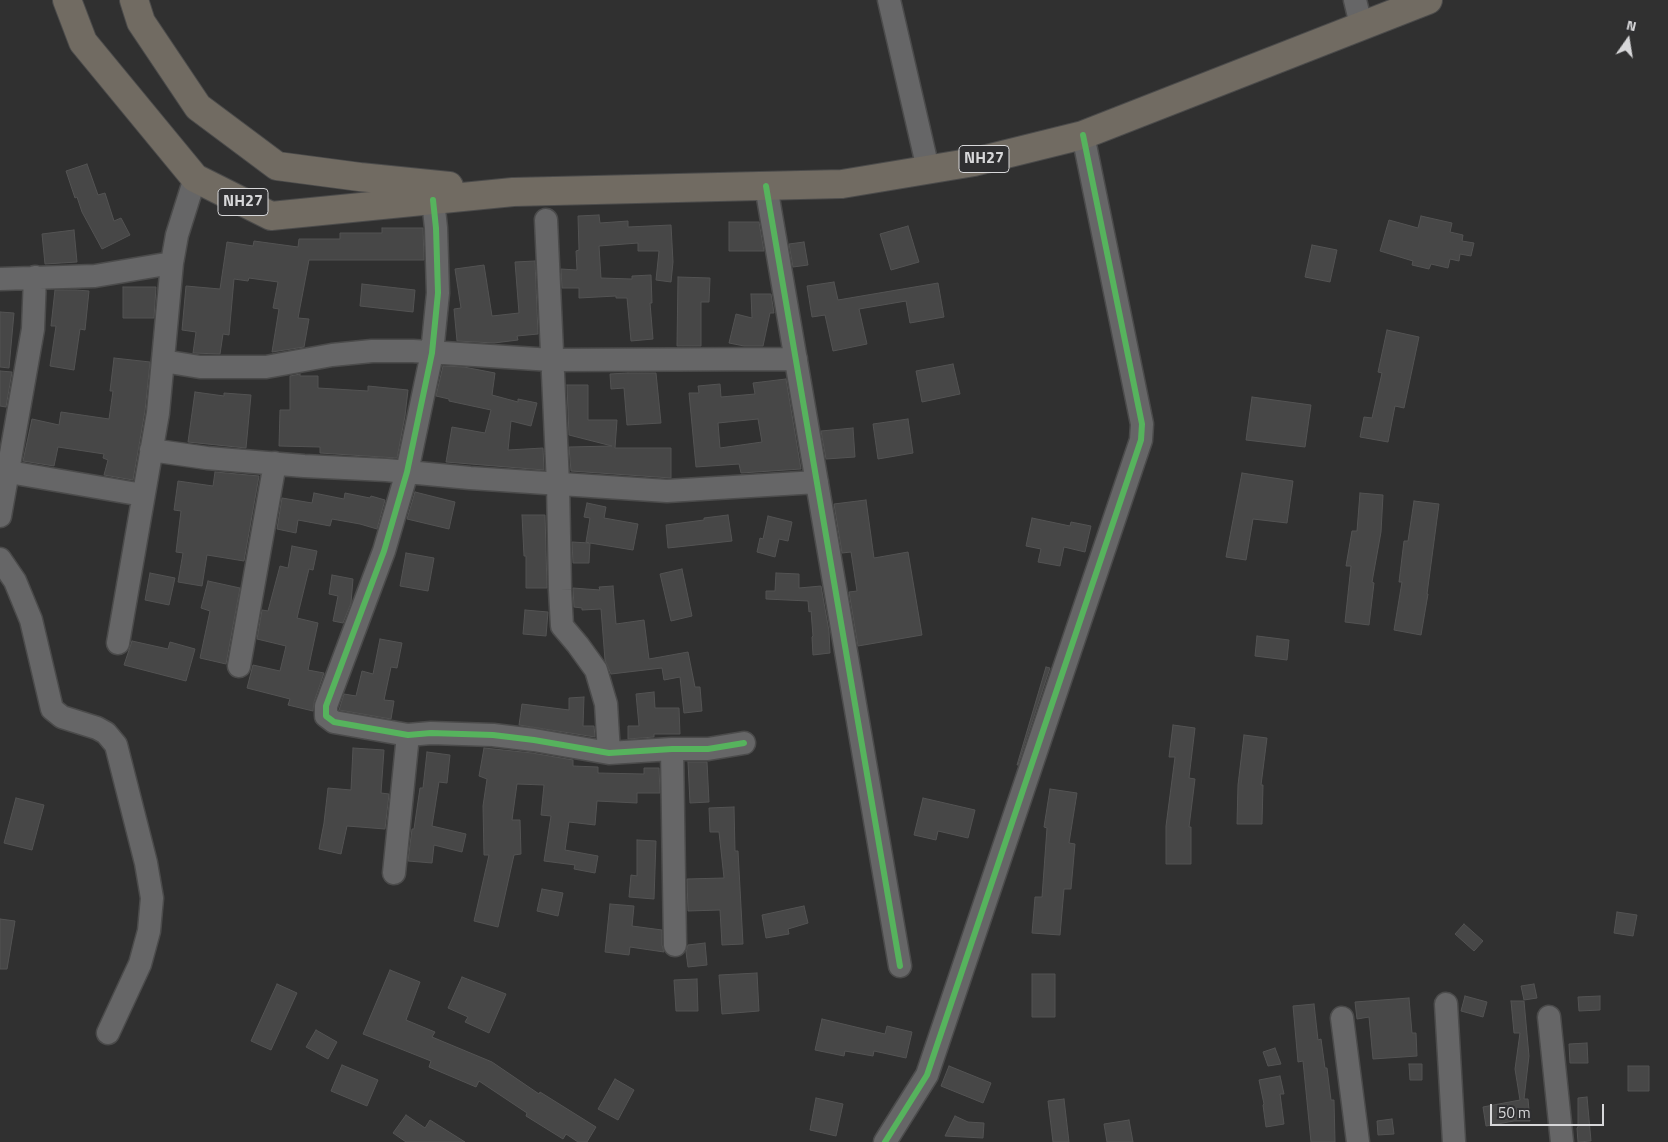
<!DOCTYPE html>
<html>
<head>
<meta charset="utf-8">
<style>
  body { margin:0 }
  #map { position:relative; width:1668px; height:1142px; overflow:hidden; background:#303030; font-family:"Titillium Web",sans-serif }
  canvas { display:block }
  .north { position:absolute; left:1603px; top:15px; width:50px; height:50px; -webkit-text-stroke:4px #2f2f31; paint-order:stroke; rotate:13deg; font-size:14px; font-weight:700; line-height:20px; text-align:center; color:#d7d7d9 }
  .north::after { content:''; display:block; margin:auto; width:18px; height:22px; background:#d7d7d9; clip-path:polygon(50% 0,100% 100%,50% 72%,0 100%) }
  .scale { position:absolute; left:1490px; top:1104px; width:114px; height:22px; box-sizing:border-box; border:2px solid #d7d7d9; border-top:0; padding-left:6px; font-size:15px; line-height:18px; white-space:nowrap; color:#d7d7d9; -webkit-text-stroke:4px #2f2f31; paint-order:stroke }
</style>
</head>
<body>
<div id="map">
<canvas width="1668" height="1142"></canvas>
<div class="north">N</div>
<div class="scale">50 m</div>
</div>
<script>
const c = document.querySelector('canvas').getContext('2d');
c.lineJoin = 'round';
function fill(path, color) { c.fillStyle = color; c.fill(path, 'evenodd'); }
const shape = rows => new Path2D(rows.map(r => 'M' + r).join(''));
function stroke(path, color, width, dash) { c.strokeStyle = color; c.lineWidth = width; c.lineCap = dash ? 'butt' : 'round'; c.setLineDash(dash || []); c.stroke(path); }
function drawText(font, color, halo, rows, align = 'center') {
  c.font = font + ' "Titillium Web",sans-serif'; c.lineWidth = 4.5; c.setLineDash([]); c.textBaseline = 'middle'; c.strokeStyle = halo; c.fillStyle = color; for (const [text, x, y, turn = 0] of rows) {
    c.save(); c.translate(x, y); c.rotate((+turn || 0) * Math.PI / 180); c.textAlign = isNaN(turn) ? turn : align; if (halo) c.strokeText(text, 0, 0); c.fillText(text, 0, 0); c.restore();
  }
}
const building = shape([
  [87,164,98,195,105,193,114,221,121,218,130,235,102,249,82,212,77,197,75,198,66,171,87,164],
  [599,215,600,223,628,221,628,227,671,225,673,262,671,282,656,280,659,251,638,251,638,243,599,246,601,278,632,279,632,276,651,275,652,303,650,303,653,339,631,341,627,298,616,298,616,296,579,298,579,288,562,288,561,269,577,270,576,251,579,250,578,216,599,215],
  [1421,216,1452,223,1450,232,1463,235,1462,241,1474,243,1471,256,1460,254,1459,261,1450,259,1448,268,1431,264,1429,269,1412,265,1413,261,1380,251,1389,220,1418,228,1421,216],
  [729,222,759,222,764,251,729,251,729,222],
  [908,226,919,262,891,270,880,234,908,226],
  [382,228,423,228,424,260,309,260,298,318,309,319,304,347,272,352,279,309,273,308,278,282,249,278,248,281,234,279,229,335,223,334,220,354,193,353,196,332,182,330,186,286,220,289,227,242,253,246,254,241,298,247,299,239,340,239,340,233,382,233,382,228],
  [74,230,77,262,45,264,42,234,74,230],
  [804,242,808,265,793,267,789,244,804,242],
  [1312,245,1337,250,1330,282,1305,277,1312,245],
  [535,261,538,334,517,336,518,340,494,343,457,341,454,309,461,308,455,269,484,265,492,316,519,313,515,262,535,261],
  [678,277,710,278,709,302,701,302,701,346,677,346,678,277],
  [834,282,838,300,938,283,944,317,910,323,906,301,859,309,867,344,833,351,825,315,812,317,807,286,834,282],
  [362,284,415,290,413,312,360,306,362,284],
  [123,287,156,287,154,318,123,318,123,287],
  [55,290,76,290,89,291,85,330,80,329,74,370,50,366,56,326,51,326,55,290],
  [751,294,771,294,774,313,770,313,763,346,744,346,729,343,736,314,752,318,751,294],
  [0,312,14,313,9,368,0,367,0,312],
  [1387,330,1419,337,1404,408,1395,406,1388,442,1360,437,1364,417,1372,418,1382,373,1378,372,1387,330],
  [114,358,150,362,145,411,133,480,104,475,108,460,103,458,104,454,58,447,54,466,23,461,32,419,59,425,61,412,109,419,113,391,110,391,114,358],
  [953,364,960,394,922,402,916,371,953,364],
  [443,366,464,367,495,373,492,395,518,402,518,399,537,403,531,426,511,421,508,450,543,448,544,470,446,462,452,427,485,433,491,410,449,401,449,399,436,396,443,366],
  [0,371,12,372,6,407,0,406,0,371],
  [628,373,656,373,661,423,627,425,624,388,611,389,610,374,628,373],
  [300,374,300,376,318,376,318,388,368,391,368,386,408,390,405,416,397,458,320,453,320,447,279,446,280,410,290,410,290,376,300,374],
  [786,379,801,469,741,473,739,464,696,467,689,393,699,393,698,386,720,384,721,397,755,394,753,383,786,379],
  [758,419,762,442,720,448,718,423,758,419],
  [567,385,588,385,588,420,617,420,615,448,671,448,671,478,571,471,569,447,612,446,569,435,567,385],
  [195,392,224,396,224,393,251,395,246,448,188,442,195,392],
  [1252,397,1311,405,1305,447,1246,440,1252,397],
  [908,419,913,453,878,459,873,424,908,419],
  [853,428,855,457,826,459,821,431,853,428],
  [215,472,259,476,244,561,207,555,202,586,178,582,183,553,176,552,181,511,174,510,178,481,213,486,215,472],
  [1242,473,1293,481,1287,523,1253,519,1246,560,1226,557,1242,473],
  [415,492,455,502,449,529,407,519,415,492],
  [314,493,344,499,345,493,370,498,371,496,385,500,377,529,360,524,332,519,330,526,298,520,296,533,277,529,282,498,312,503,314,493],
  [1360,493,1383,495,1381,532,1372,582,1374,583,1369,625,1345,622,1351,566,1346,566,1352,531,1357,531,1360,493],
  [866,500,874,558,908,552,922,635,858,646,849,592,857,591,851,552,842,553,834,504,866,500],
  [1414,501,1439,504,1427,594,1428,594,1421,635,1394,630,1402,582,1399,582,1404,541,1408,541,1414,501],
  [587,503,606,507,604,518,638,524,633,550,590,543,589,563,573,563,572,542,589,543,586,542,590,518,584,517,587,503],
  [522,515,545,515,547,588,526,588,526,556,524,556,522,515],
  [728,515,732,541,668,548,666,525,704,520,704,518,728,515],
  [768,516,792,522,788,541,779,539,775,557,757,552,760,538,763,539,768,516],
  [1032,518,1070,526,1071,522,1091,526,1085,552,1064,547,1060,566,1038,562,1041,549,1026,546,1032,518],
  [292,546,317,551,313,570,309,569,297,618,318,623,308,670,324,673,314,702,313,711,288,705,290,699,247,688,253,665,280,671,286,646,257,639,262,610,268,611,280,566,288,568,292,546],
  [406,553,434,558,428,591,400,586,406,553],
  [682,569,692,616,671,621,660,574,682,569],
  [150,573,175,578,169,605,145,600,150,573],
  [776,573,799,574,799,588,821,586,829,631,830,653,813,655,812,637,813,636,811,611,809,612,808,601,766,599,766,591,775,591,776,573],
  [332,575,353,579,351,603,343,623,333,621,338,596,329,594,332,575],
  [208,581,240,588,226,664,200,658,210,611,201,608,208,581],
  [613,586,616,624,644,620,649,659,688,652,695,687,700,687,702,711,684,713,680,677,664,680,662,668,611,674,605,660,601,609,582,610,582,608,574,607,573,588,600,590,599,587,613,586],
  [525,610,548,612,546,636,523,634,525,610],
  [1257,636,1289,640,1287,660,1255,656,1257,636],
  [380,639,402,643,397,668,391,667,384,700,394,701,391,719,339,710,344,694,356,696,362,671,373,674,380,639],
  [132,641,168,649,170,642,195,649,186,681,124,665,132,641],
  [1046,667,1050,668,1018,765,1017,765,1046,667],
  [654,692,655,708,679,708,680,734,654,734,654,737,628,739,628,726,639,726,636,694,654,692],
  [584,697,583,726,594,726,595,737,519,725,522,704,569,710,569,698,584,697],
  [1173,725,1195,728,1189,778,1195,779,1189,827,1191,827,1191,864,1166,864,1166,826,1175,757,1169,757,1173,725],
  [1244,735,1267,738,1261,785,1263,785,1262,824,1237,824,1238,785,1244,735],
  [353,748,384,750,381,793,389,794,385,829,347,826,341,854,319,849,324,823,328,788,351,790,353,748],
  [484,748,532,753,573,760,573,766,598,767,598,773,644,774,644,768,659,768,660,793,637,793,637,803,597,801,595,825,569,822,565,850,598,856,595,873,574,869,575,865,544,861,551,816,541,815,544,785,517,784,512,820,520,820,521,854,514,855,498,927,474,921,489,855,484,855,483,806,487,779,479,776,484,748],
  [427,752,450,755,447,783,439,782,432,826,466,834,462,852,434,845,432,863,408,861,412,829,414,829,420,788,423,788,427,752],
  [688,762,707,762,709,802,690,803,688,762],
  [1050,789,1077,793,1069,843,1075,844,1071,889,1064,889,1060,935,1032,933,1035,897,1042,897,1047,828,1044,827,1050,789],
  [16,798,44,805,32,850,4,843,16,798],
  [923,798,975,810,968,838,938,831,936,840,914,835,923,798],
  [734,807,735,851,738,851,743,944,722,945,720,910,688,911,687,879,724,878,719,832,710,832,709,808,734,807],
  [637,840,656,841,654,899,629,897,631,875,637,876,637,840],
  [542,889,563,893,558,916,537,911,542,889],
  [610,904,634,906,632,926,662,930,662,945,664,952,630,947,629,955,605,952,610,904],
  [804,906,808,923,788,929,789,934,766,938,762,915,804,906],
  [1617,912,1637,915,1633,936,1614,933,1617,912],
  [0,919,15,921,7,969,0,969,0,919],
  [1464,924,1483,941,1474,951,1455,934,1464,924],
  [705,943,707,965,688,967,686,952,688,945,705,943],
  [390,970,420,982,406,1020,435,1032,432,1037,492,1062,539,1094,540,1092,596,1127,587,1142,578,1142,566,1134,563,1139,526,1116,527,1113,479,1081,476,1087,429,1067,431,1061,363,1034,390,970],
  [757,973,759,1011,722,1014,719,975,757,973],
  [1032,974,1055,974,1055,1017,1032,1017,1032,974],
  [462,977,506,994,489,1033,465,1022,468,1017,448,1008,462,977],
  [697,979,698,1011,676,1011,674,980,697,979],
  [277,984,297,993,271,1050,251,1041,277,984],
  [1534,984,1537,998,1524,1000,1521,986,1534,984],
  [1465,996,1487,1002,1483,1017,1461,1011,1465,996],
  [1600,996,1600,1010,1579,1011,1578,997,1600,996],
  [1409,998,1412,1033,1416,1033,1417,1056,1373,1059,1369,1017,1357,1019,1355,1002,1409,998],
  [1511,1001,1524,1001,1529,1056,1524,1099,1528,1099,1530,1121,1514,1121,1486,1126,1483,1107,1520,1100,1515,1069,1520,1033,1514,1033,1511,1001],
  [1314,1004,1318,1040,1321,1039,1325,1068,1327,1068,1331,1100,1334,1100,1335,1142,1311,1142,1303,1061,1298,1062,1293,1006,1314,1004],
  [822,1019,885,1034,887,1026,912,1032,906,1058,874,1051,873,1056,845,1051,844,1056,815,1050,822,1019],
  [316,1030,337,1042,328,1059,306,1047,316,1030],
  [1587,1043,1588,1063,1570,1063,1569,1044,1587,1043],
  [1275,1048,1281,1064,1268,1066,1263,1052,1275,1048],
  [1409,1064,1422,1064,1422,1080,1410,1080,1409,1064],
  [342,1065,378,1080,367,1106,331,1091,342,1065],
  [949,1066,991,1083,983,1103,941,1086,949,1066],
  [1628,1066,1649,1066,1649,1091,1628,1091,1628,1066],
  [1280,1076,1284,1094,1280,1094,1284,1124,1266,1127,1263,1105,1264,1104,1259,1080,1280,1076],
  [615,1079,634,1090,618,1120,598,1109,615,1079],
  [1587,1097,1591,1141,1578,1142,1577,1128,1578,1127,1578,1098,1587,1097],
  [816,1098,843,1104,836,1136,810,1130,816,1098],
  [1064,1099,1069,1142,1053,1142,1048,1101,1064,1099],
  [406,1115,425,1128,430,1120,465,1142,406,1142,393,1133,406,1115],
  [955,1116,968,1122,984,1123,983,1138,945,1136,955,1116],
  [1392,1119,1394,1134,1378,1135,1377,1121,1392,1119],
  [1129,1120,1133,1142,1107,1142,1104,1124,1129,1120]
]);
fill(building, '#474747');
stroke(building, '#535353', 1);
const minor = shape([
  [889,0,928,169],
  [1355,0,1361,25],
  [766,186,900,966],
  [433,200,436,228,438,293,432,353,407,472,384,551,326,706,326,716,334,722,408,735,431,733,493,735,534,740,609,753,672,749,708,749,744,743],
  [546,220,558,484,560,590,562,626,578,645,596,670,606,704,609,753],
  [0,279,95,276,172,263],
  [163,361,200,367,266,367,332,355,372,351,413,351,552,360,796,359],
  [151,450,207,458,304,466,386,470,470,478,667,491,817,482],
  [9,472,143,495],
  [0,516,33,329,35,277],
  [0,559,15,581,31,620,52,709,62,717,97,728,106,733,116,745,146,863,152,898,149,931,140,964,108,1033],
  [118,643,158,413,172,263,177,235,195,178],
  [239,666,275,463],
  [672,749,675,945],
  [394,873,408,735],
  [1446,1004,1454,1142],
  [1549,1017,1562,1142],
  [1342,1018,1358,1142],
  [885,1142,927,1075,1141,440,1142,424,1083,135]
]);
const highway = shape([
  [67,0,83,42,195,178,271,216,513,192,842,184,974,162,1083,135,1428,0],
  [134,0,141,22,198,107,277,166,360,177,449,186]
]);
stroke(minor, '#4b4b4b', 25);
stroke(highway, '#4b4b4b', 30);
stroke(minor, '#666667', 22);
stroke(highway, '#716b62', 28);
stroke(shape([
  [766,186,900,966],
  [433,200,436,228,438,293,432,353,407,472,384,551,326,706,326,716,334,722,408,735,431,733,493,735,534,740,609,753,672,749,708,749,744,743],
  [885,1142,927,1075,1141,440,1142,424,1083,135]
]), '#56b35d', 6);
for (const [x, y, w] of [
  [984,159,50],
  [243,202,50]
]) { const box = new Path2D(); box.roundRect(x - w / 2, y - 13.5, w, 27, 4); c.fillStyle = '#2f2f31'; c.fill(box); stroke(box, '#d7d7d9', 1); }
drawText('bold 16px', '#d7d7d9', null, [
  ["NH27",984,159],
  ["NH27",243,202]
]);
</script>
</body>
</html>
